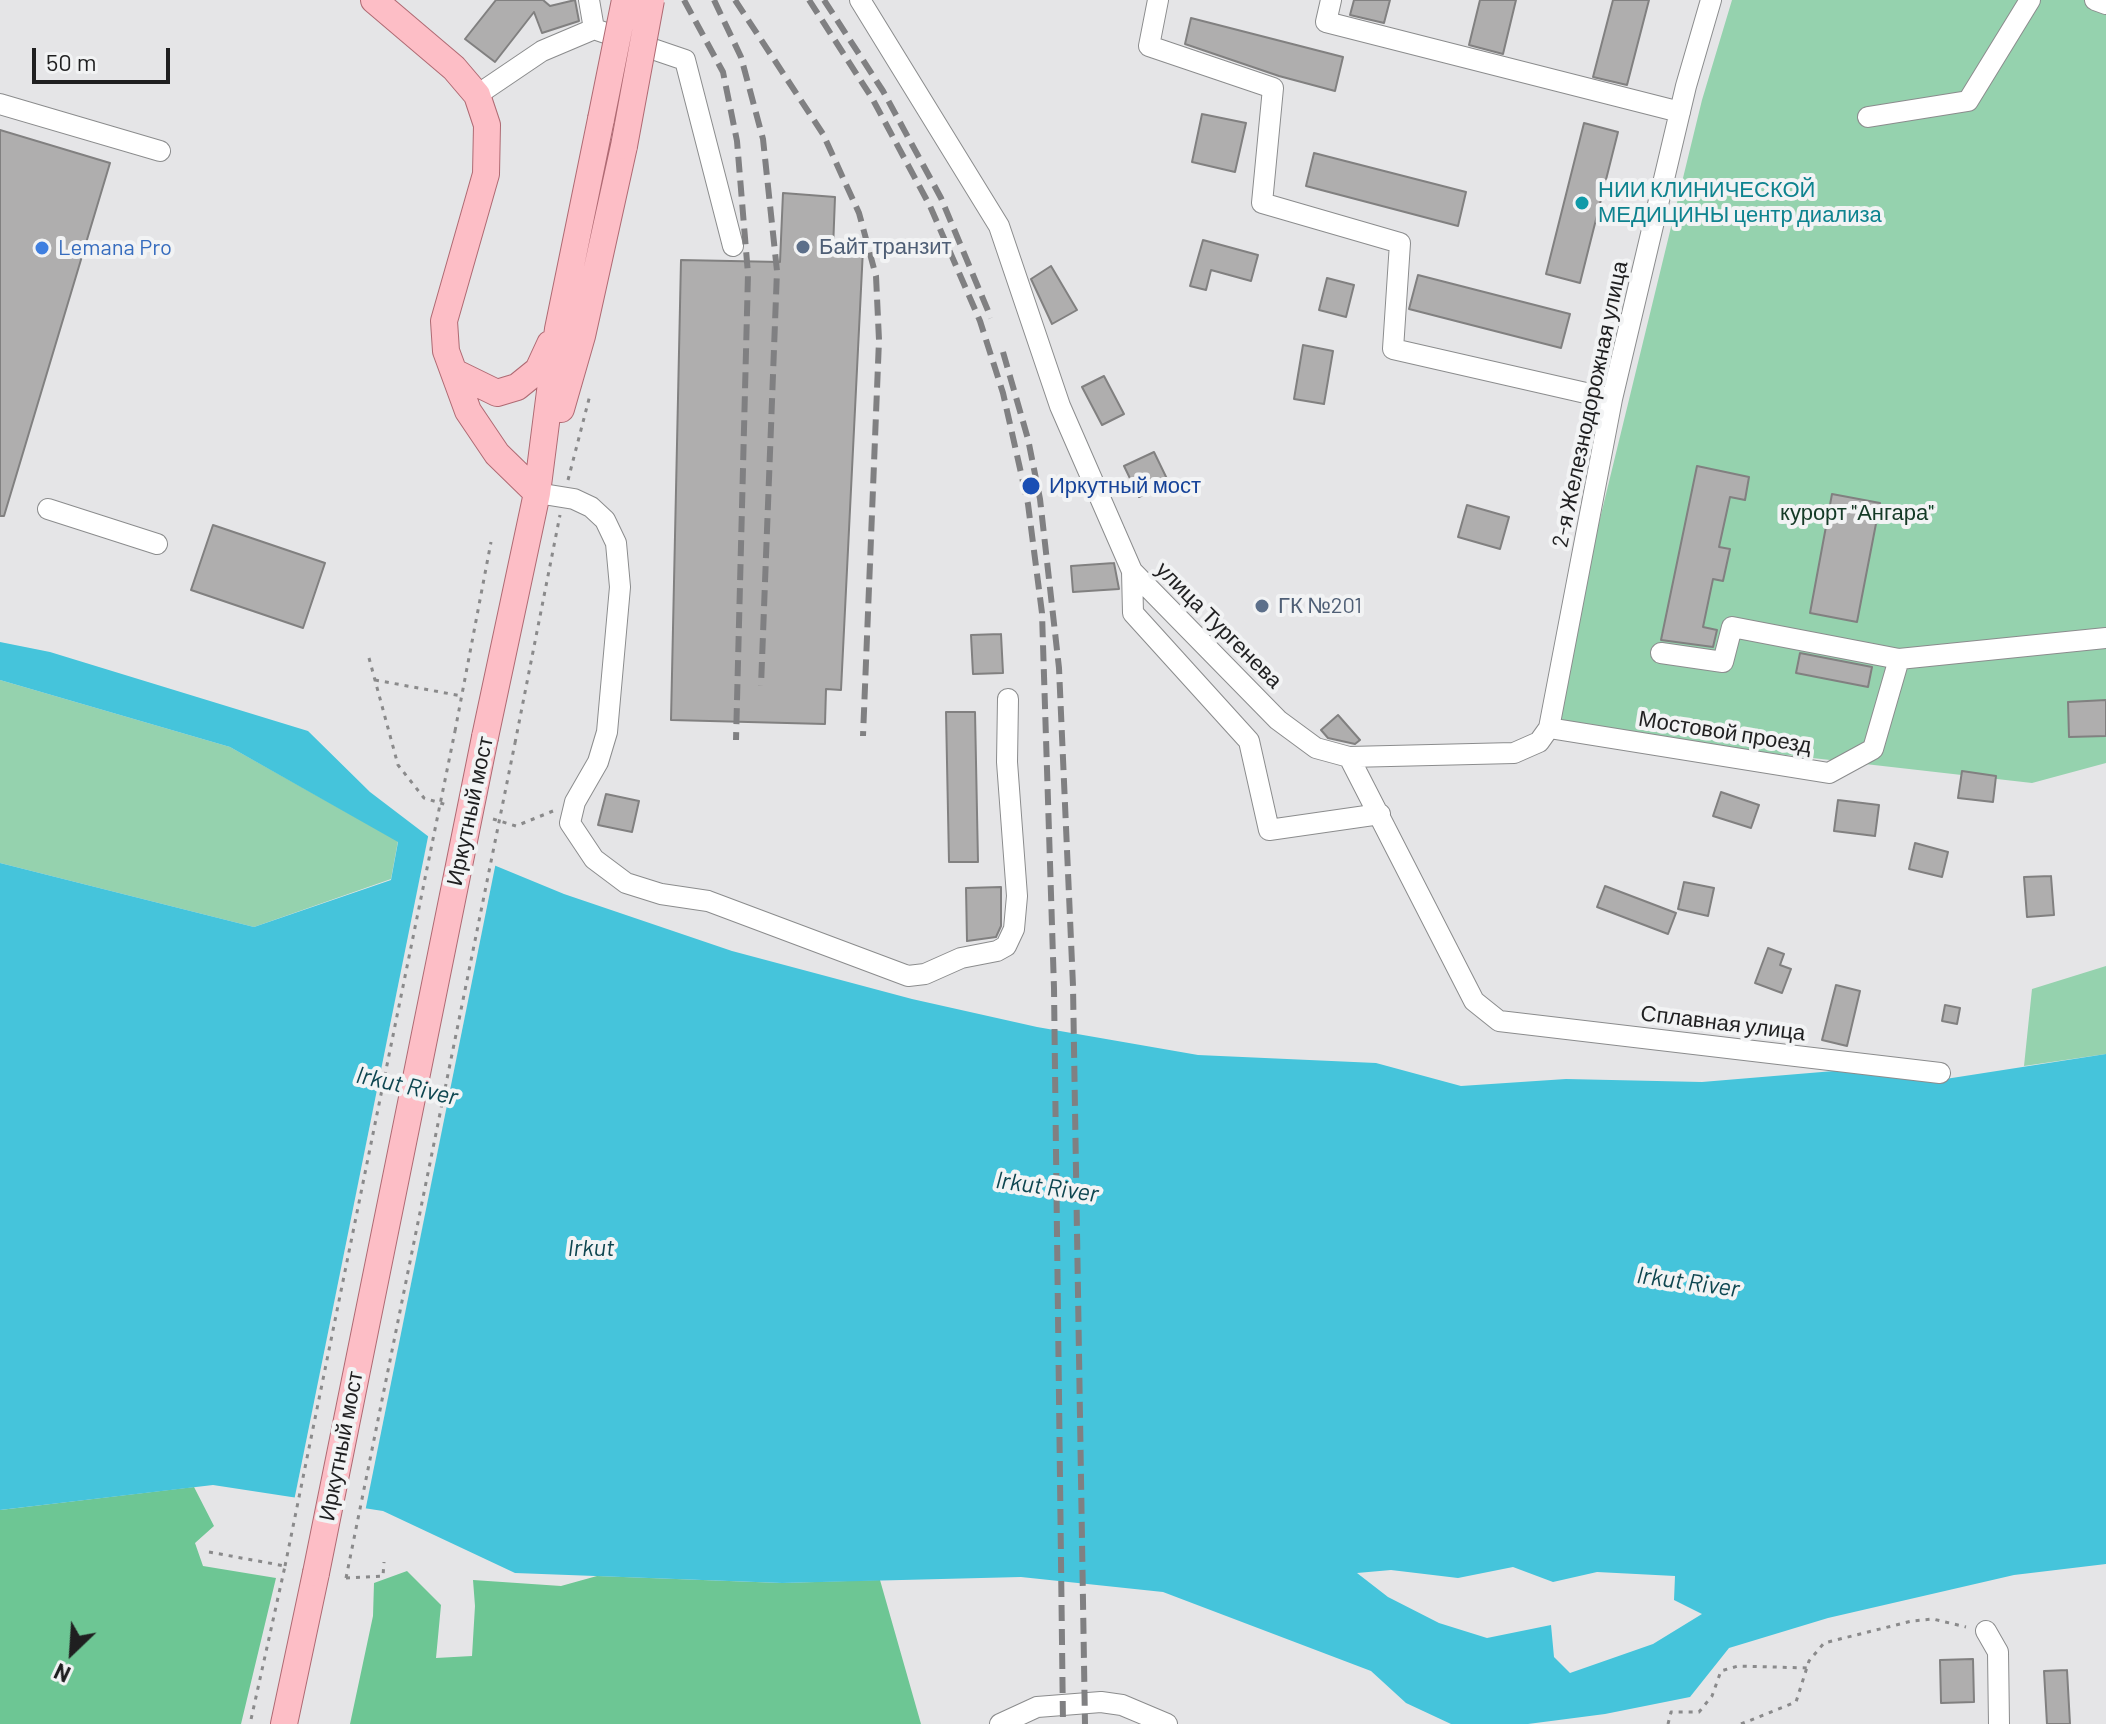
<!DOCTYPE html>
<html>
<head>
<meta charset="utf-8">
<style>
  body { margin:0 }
  #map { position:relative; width:2106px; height:1724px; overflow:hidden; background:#e5e5e7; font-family:Barlow,sans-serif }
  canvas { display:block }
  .north { position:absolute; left:32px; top:1612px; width:80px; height:80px; -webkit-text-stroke:6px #f2f3f4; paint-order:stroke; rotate:205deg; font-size:22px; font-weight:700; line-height:32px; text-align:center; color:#1f1f20 }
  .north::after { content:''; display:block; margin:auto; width:28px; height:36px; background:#1f1f20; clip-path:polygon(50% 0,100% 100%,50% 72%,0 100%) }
  .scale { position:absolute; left:32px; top:48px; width:138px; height:36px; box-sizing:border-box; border:4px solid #1f1f20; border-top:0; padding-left:10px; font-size:24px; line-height:28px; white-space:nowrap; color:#1f1f20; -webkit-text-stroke:6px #f2f3f4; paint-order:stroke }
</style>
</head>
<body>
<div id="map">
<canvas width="2106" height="1724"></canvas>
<div class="north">N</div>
<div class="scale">50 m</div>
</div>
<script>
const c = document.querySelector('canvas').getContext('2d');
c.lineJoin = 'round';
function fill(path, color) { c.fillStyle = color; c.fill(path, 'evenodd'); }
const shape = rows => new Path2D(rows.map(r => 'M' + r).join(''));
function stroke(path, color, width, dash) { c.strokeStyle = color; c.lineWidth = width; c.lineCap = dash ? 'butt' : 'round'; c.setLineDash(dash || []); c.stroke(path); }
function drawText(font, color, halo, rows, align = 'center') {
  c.font = font + ' Barlow,sans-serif'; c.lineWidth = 8; c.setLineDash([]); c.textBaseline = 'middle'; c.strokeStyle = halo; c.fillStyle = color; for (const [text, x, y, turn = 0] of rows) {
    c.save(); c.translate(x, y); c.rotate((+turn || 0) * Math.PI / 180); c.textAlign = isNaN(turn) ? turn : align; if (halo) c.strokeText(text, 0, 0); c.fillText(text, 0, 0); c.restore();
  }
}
fill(shape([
  [1732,0,2106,0,2106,763,2032,783,1549,728,1702,100],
  [0,680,230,747,398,841,391,879,254,927,0,863],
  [2106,966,2106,1054,2024,1066,2032,989]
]), '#95d2ae');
fill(shape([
  [194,1487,214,1526,195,1543,203,1566,276,1578,241,1724,0,1724,0,1510],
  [407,1571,441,1605,436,1658,472,1656,475,1606,473,1580,561,1586,597,1576,782,1583,880,1580,921,1724,350,1724,373,1616,374,1583]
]), '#6dc694');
fill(shape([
  [0,642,50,652,308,731,370,792,433,840,564,894,732,951,912,999,1037,1027,1198,1055,1376,1063,1461,1086,1566,1079,1702,1082,1858,1069,1939,1080,2106,1054,2106,1564,2014,1575,1828,1618,1729,1648,1690,1697,1605,1714,1528,1724,1451,1724,1406,1703,1371,1671,1163,1592,1021,1577,782,1583,515,1573,383,1511,213,1485,0,1510,0,863,254,927,391,880,398,842,230,747,0,680],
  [1513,1567,1553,1582,1597,1572,1675,1576,1674,1600,1702,1614,1653,1644,1570,1673,1554,1657,1551,1625,1487,1638,1439,1623,1388,1597,1357,1573,1391,1570,1458,1578]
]), '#45c4db');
fill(shape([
  [429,832,496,862,365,1512,294,1501]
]), '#e5e5e7');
const building = shape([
  [496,0,543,0,550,6,575,0,579,21,542,33,534,12,495,62,465,39,496,0],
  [1354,0,1390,0,1384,23,1350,15,1354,0],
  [1480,0,1516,0,1503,54,1469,45,1480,0],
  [1613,0,1649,0,1627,85,1593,77,1613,0],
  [1191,18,1343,57,1335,91,1279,76,1185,44,1191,18],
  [1202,114,1246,123,1235,172,1192,162,1202,114],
  [1584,123,1618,132,1580,283,1546,274,1584,123],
  [0,130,110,163,4,516,0,516,0,130],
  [1314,153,1466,192,1458,226,1306,186,1314,153],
  [783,193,835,197,833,249,863,249,841,690,826,689,825,724,671,720,681,260,780,262,783,193],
  [1203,240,1258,255,1251,281,1211,270,1206,290,1190,286,1203,240],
  [1051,266,1077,310,1052,324,1031,279,1051,266],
  [1418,275,1570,314,1561,348,1409,309,1418,275],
  [1327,278,1354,285,1346,317,1319,310,1327,278],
  [1303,345,1333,351,1324,404,1294,399,1303,345],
  [1104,376,1124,414,1102,425,1082,387,1104,376],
  [1154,452,1169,483,1139,497,1124,466,1154,452],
  [1697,466,1749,477,1745,500,1730,497,1719,547,1730,549,1723,581,1713,579,1703,627,1717,630,1713,647,1661,640,1697,466],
  [1832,494,1880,503,1857,622,1810,613,1832,494],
  [1467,505,1509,517,1500,549,1458,537,1467,505],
  [213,525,325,563,303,628,191,590,213,525],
  [1114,563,1119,589,1073,592,1071,566,1114,563],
  [1001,634,1003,673,973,674,971,635,1001,634],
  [1800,653,1872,667,1868,687,1796,673,1800,653],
  [2106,700,2106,736,2069,737,2068,702,2106,700],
  [946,712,975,712,978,862,949,862,946,712],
  [1338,715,1360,740,1355,744,1328,738,1321,730,1338,715],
  [1962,771,1996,776,1993,802,1958,798,1962,771],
  [1721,792,1759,805,1751,828,1713,816,1721,792],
  [606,794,639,801,632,832,598,825,606,794],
  [1838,800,1879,805,1875,836,1834,831,1838,800],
  [1915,843,1948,852,1942,877,1909,869,1915,843],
  [2051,876,2054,915,2027,917,2024,877,2051,876],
  [1684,882,1714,888,1708,916,1678,909,1684,882],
  [1605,886,1676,913,1668,934,1597,907,1605,886],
  [1001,887,1001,926,996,937,967,941,966,888,1001,887],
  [1768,948,1784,954,1780,965,1791,969,1782,993,1755,983,1768,948],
  [1836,985,1860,991,1847,1046,1822,1040,1836,985],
  [1945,1005,1960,1008,1957,1024,1942,1021,1945,1005],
  [1973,1659,1974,1702,1941,1703,1940,1660,1973,1659],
  [2067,1670,2070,1724,2047,1724,2044,1671,2067,1670]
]);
fill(building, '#afaeae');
stroke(building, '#818080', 2);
const minor = shape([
  [860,0,999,226,1060,406,1132,571,1278,720,1316,748,1349,757,1514,753,1539,742,1549,728,1612,399,1686,86,1711,0],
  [1158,0,1149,46,1273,88,1262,203,1400,243,1393,349,1612,399],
  [1331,0,1326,22,1680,112],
  [2095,0,2106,4],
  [594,29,685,60,733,246],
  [477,95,542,51,594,29,589,0],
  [0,104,160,151],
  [1868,117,1968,101,2030,0],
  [537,493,574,499,591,507,605,520,616,543,620,587,607,732,598,762,575,802,570,823,594,859,626,883,661,894,708,901,908,976,925,974,961,958,997,951,1006,946,1014,929,1017,896,1007,762,1008,699],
  [48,509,157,544],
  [1132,571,1133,613,1249,741,1269,830,1380,814],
  [1661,653,1723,662,1732,627,1899,659],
  [1549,728,1829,773,1873,749,1899,659,2106,638],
  [1349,757,1474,1001,1499,1021,1940,1073],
  [1986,1631,1998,1652,1999,1724],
  [1000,1724,1037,1707,1101,1702,1122,1705,1167,1724]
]);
const major = shape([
  [374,0,454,68,477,95,487,125,486,174,444,321,446,351,468,411,497,454,537,493],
  [454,372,497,393,517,387,538,370,550,344],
  [561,409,582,336,624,146],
  [485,737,537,493,558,329,601,119],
  [284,1724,316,1573]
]);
stroke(minor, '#8b8c8d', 22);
stroke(major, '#af6a73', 28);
stroke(shape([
  [568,480,590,395],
  [369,658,398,765,424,798,447,805],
  [375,680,462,696],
  [455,731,491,542],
  [515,743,560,515],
  [493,819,516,826,553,811],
  [209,1552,285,1566,250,1724],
  [346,1578,383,1576,384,1562],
  [1668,1724,1671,1712,1699,1712,1712,1696,1721,1671,1738,1666,1808,1668],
  [1741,1724,1796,1702,1809,1661,1824,1643,1912,1621,1933,1619,1966,1627]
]), '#8a8a8b', 3, [4, 6]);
stroke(minor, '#fff', 20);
stroke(major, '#fdbec6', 26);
stroke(shape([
  [684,0,723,72,737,141,748,274,736,740],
  [714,0,741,57,763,139,777,271,761,686],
  [735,0,823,134,859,213,876,276,879,340,863,736],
  [809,0,872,98,930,206,980,321,1003,393,1028,504,1042,613,1054,988,1063,1724],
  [824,0,883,91,941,198,991,318],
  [1003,352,1028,439,1040,499,1059,668,1073,986,1085,1724]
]), '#808082', 6, [16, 8]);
const majorBridge = shape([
  [601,119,625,0],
  [624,146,651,0],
  [316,1573,485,737]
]);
stroke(majorBridge, '#af6a73', 28, []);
stroke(shape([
  [285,1566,455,731],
  [346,1578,515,743]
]), '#8a8a8b', 3, [4, 6]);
stroke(majorBridge, '#fdbec6', 26);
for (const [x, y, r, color] of [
  [1582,203,8,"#0f9aa8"],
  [803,247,8,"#5c6f8a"],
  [42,248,8,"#3f7fe0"],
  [1031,486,10,"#1a4fb4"],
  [1262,606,8,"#5c6f8a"]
]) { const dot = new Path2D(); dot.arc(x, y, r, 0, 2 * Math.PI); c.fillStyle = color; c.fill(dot); stroke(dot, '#f2f3f4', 3); }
drawText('22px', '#0d838f', '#f2f3f4', [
  ["НИИ КЛИНИЧЕСКОЙ",1598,190],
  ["МЕДИЦИНЫ центр диализа",1598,215]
], 'left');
drawText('22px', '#4e5e75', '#f2f3f4', [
  ["Байт транзит",819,247],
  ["ГК №201",1278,606]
], 'left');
drawText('22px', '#366cbe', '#f2f3f4', [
  ["Lemana Pro",58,248]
], 'left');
drawText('22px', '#1f1f20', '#f2f3f4', [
  ["2-я Железнодорожная улица",1590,404,-78],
  ["улица Тургенева",1219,625,45],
  ["Мостовой проезд",1725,732,9],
  ["Иркутный мост",470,811,-78],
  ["Сплавная улица",1723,1023,7],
  ["Иркутный мост",341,1446,-79]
]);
drawText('22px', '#164399', '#f2f3f4', [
  ["Иркутный мост",1049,486]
], 'left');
drawText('22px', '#143a26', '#f2f3f4', [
  ["курорт \"Ангара\"",1857,513]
]);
drawText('italic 24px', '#0e4650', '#f2f3f4', [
  ["Irkut River",407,1086,13],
  ["Irkut River",1047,1187,8],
  ["Irkut",591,1248],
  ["Irkut River",1688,1282,8]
]);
</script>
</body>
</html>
